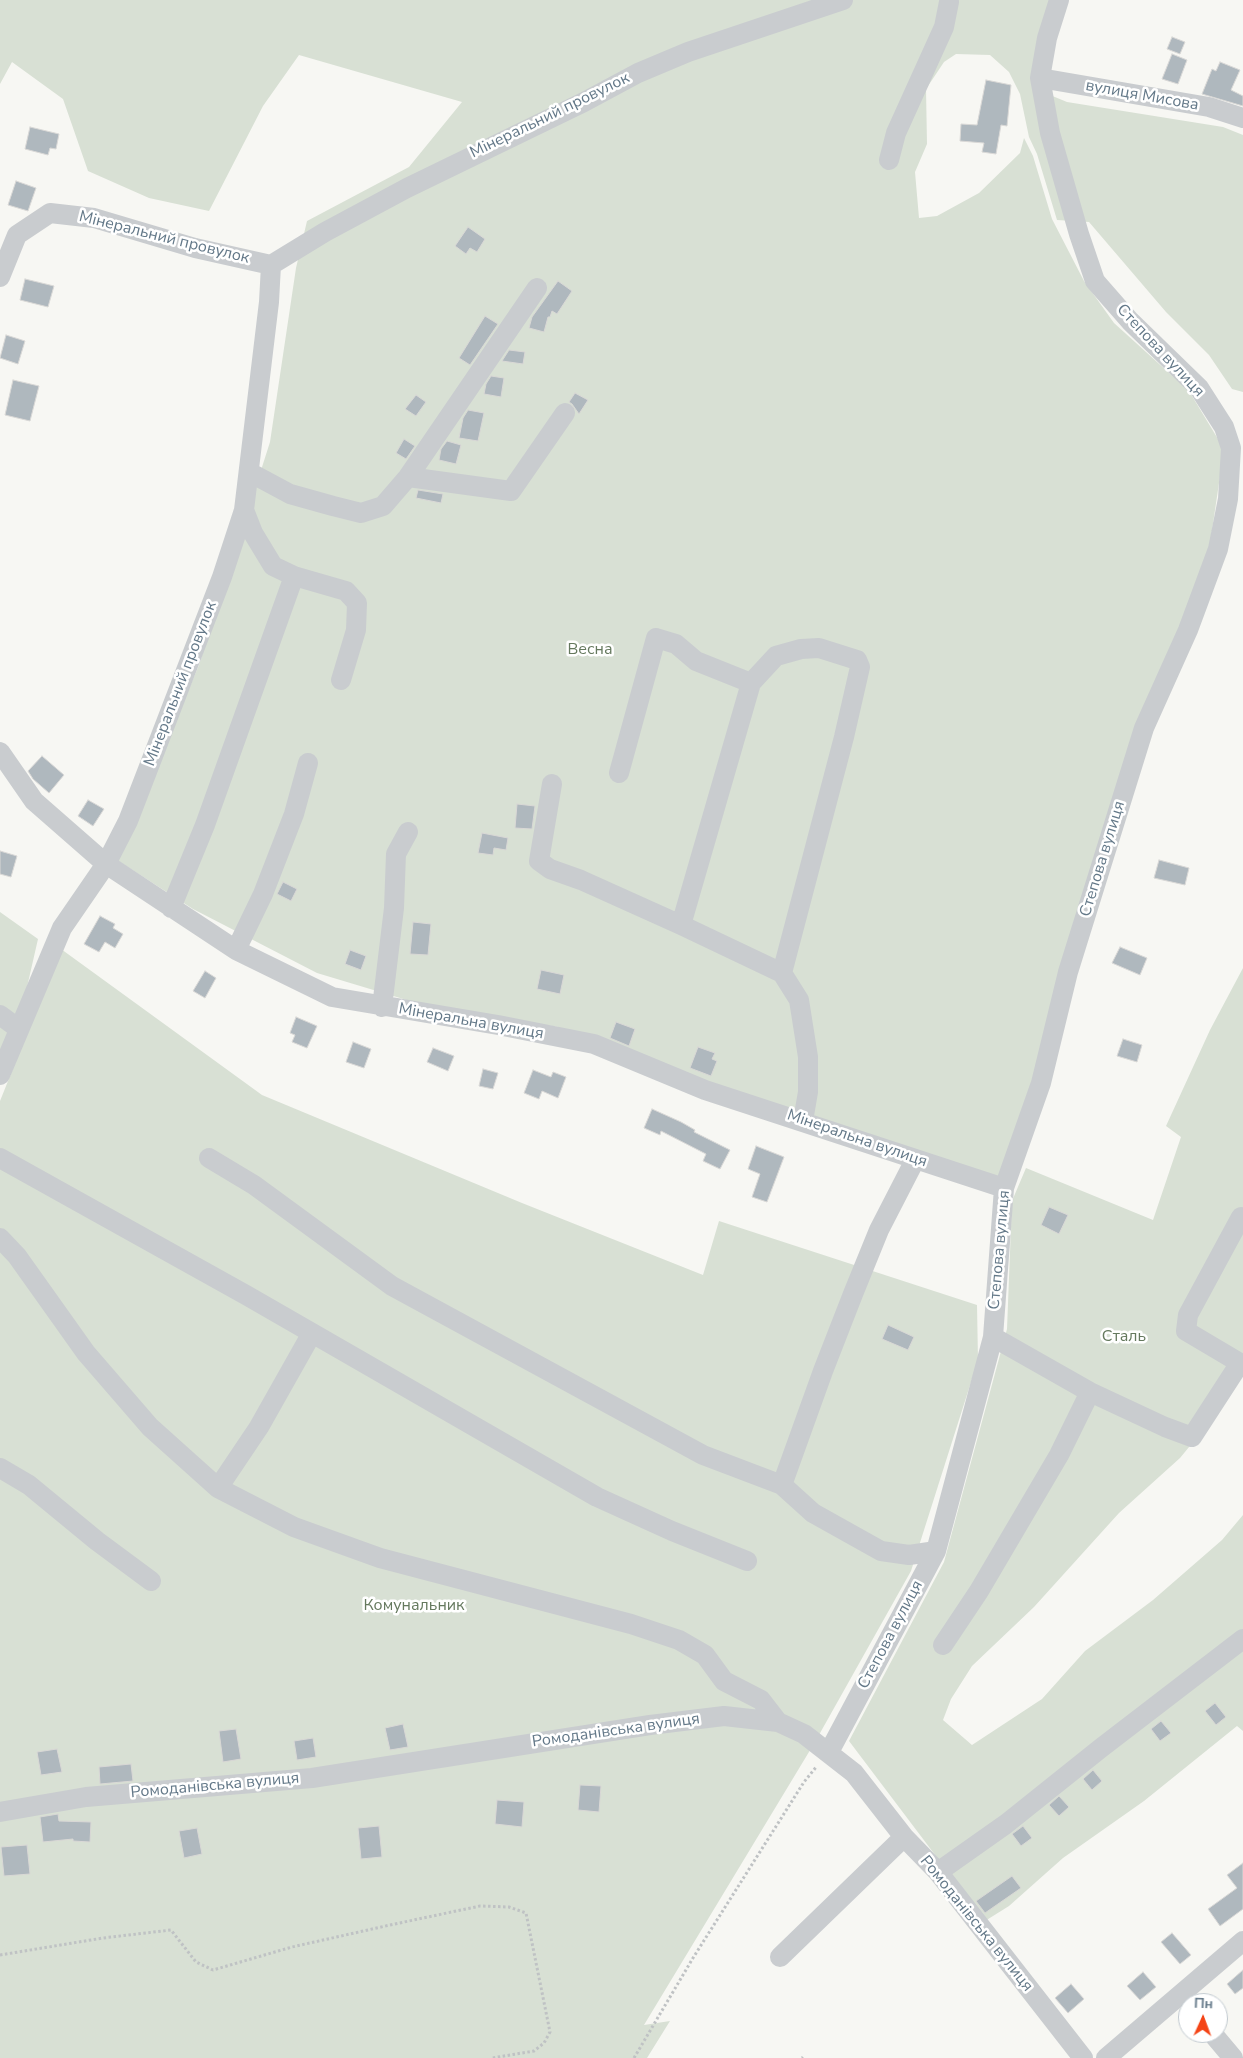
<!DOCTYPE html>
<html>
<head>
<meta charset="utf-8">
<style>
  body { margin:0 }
  #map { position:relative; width:1243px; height:2058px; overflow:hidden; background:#f7f7f3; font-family:"Nunito Sans",sans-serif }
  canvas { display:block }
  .north { position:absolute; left:1178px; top:1993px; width:50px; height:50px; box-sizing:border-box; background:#fff; border:1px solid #c1c9cf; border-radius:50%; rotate:2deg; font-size:14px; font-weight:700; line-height:20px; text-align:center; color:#637888 }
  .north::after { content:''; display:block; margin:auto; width:18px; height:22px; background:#f44416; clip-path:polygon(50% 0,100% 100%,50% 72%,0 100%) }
</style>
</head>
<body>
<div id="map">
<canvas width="1243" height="2058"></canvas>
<div class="north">Пн</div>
</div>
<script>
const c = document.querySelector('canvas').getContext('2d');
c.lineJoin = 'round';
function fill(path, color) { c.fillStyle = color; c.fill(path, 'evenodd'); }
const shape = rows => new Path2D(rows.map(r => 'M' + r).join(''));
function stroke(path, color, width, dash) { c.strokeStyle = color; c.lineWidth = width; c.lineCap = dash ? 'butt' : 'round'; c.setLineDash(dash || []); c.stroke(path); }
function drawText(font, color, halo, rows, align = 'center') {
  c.font = font + ' "Nunito Sans",sans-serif'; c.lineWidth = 5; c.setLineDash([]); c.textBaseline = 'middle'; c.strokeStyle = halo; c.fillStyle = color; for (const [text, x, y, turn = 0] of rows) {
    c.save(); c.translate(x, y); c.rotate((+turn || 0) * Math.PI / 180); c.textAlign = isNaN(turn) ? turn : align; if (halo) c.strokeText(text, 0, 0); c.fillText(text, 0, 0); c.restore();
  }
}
fill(shape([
  [0,0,1055,0,1033,88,1067,102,1223,127,1243,135,1243,392,1232,389,1209,355,1166,312,1089,222,1057,220,1037,154,1029,137,1020,94,1009,72,990,55,956,54,944,62,926,89,927,144,915,172,919,218,937,216,979,193,1020,153,1024,138,1033,156,1052,219,1084,281,1114,323,1189,391,1224,449,1210,544,1000,1180,729,1094,558,1027,420,1004,317,973,193,909,117,860,199,665,270,442,296,268,307,221,409,167,462,102,299,55,263,106,209,211,149,198,88,171,63,99,12,62,0,84],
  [0,912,38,939,22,1009,0,1057],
  [61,949,262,1095,522,1203,703,1275,719,1221,977,1305,978,1360,911,1571,815,1742,644,2025,670,2021,647,2058,0,2058,0,1101],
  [1243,968,1243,1375,1226,1402,1180,1458,1119,1513,1034,1607,972,1666,951,1699,943,1720,972,1745,1042,1699,1085,1651,1153,1600,1222,1540,1243,1515,1243,1731,1237,1726,1144,1801,1063,1858,1009,1906,985,1921,849,1741,944,1562,1007,1329,1012,1201,1026,1168,1153,1220,1181,1137,1166,1126,1210,1030]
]), '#d8e0d4');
const building = shape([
  [1172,37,1185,42,1180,54,1167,49,1172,37],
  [1172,54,1187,60,1178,84,1162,79,1172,54],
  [1220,62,1240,70,1231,90,1243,96,1243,106,1202,94,1212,69,1216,71,1220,62],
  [986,80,1011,85,1007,126,1001,125,996,154,982,152,984,143,960,141,961,124,977,125,986,80],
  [30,127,59,134,56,149,50,148,48,155,25,149,30,127],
  [16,181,36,188,28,211,8,205,16,181],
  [468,227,485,239,477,252,470,248,466,254,455,246,468,227],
  [25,279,54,286,48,307,20,300,25,279],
  [558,281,572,291,557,314,552,311,550,317,548,317,544,332,529,328,532,317,558,281],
  [485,316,498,324,470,365,459,358,485,316],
  [6,335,25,341,18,364,0,358,6,335],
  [509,350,525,352,523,364,502,361,509,350],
  [491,376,504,378,501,397,484,394,486,384,491,376],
  [13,380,39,386,30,421,5,415,13,380],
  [575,393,588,400,579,414,572,404,569,402,575,393],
  [416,395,426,402,416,416,405,409,416,395],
  [468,410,484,413,478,441,459,438,463,418,468,410],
  [404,439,415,446,406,459,396,453,404,439],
  [447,441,461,445,456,464,439,460,441,449,447,441],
  [418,490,443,494,441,503,416,498,418,490],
  [42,756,64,775,49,793,33,779,28,771,42,756],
  [88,800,104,809,93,826,78,816,88,800],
  [517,804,535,806,532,829,515,828,517,804],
  [482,833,508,838,506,850,494,848,493,855,478,853,482,833],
  [0,851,17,856,11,877,0,874,0,851],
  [1159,860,1189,868,1185,885,1154,878,1159,860],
  [283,882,297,889,291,901,277,894,283,882],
  [100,916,115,924,113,928,123,934,115,948,105,942,99,952,84,944,100,916],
  [413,922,431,924,428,955,410,954,413,922],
  [1120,947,1147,958,1140,975,1112,963,1120,947],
  [350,950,366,956,361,970,345,964,350,950],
  [541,970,564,975,560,994,537,989,541,970],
  [205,971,216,978,205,998,193,991,205,971],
  [296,1017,317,1026,307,1048,292,1042,295,1035,290,1033,296,1017],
  [616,1022,635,1029,629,1046,610,1038,616,1022],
  [1123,1039,1142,1045,1137,1062,1117,1056,1123,1039],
  [353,1042,371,1049,364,1068,346,1062,353,1042],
  [698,1047,715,1053,712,1059,717,1061,711,1076,690,1068,698,1047],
  [433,1048,454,1056,448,1071,427,1062,433,1048],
  [483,1069,498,1073,493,1089,479,1086,483,1069],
  [533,1070,551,1077,553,1072,566,1077,558,1098,542,1091,539,1099,524,1093,533,1070],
  [652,1109,681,1122,695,1130,694,1132,730,1150,720,1169,703,1161,706,1154,661,1131,660,1135,644,1128,652,1109],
  [756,1146,784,1157,767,1202,752,1197,760,1174,748,1169,756,1146],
  [1049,1207,1068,1215,1059,1234,1041,1225,1049,1207],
  [888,1325,914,1337,908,1350,882,1339,888,1325],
  [1215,1703,1226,1717,1216,1725,1205,1711,1215,1703],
  [1161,1721,1171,1733,1160,1741,1151,1729,1161,1721],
  [403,1724,408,1747,390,1750,385,1728,403,1724],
  [236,1729,241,1759,223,1762,219,1731,236,1729],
  [313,1738,316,1757,297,1760,294,1741,313,1738],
  [57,1749,62,1772,41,1775,37,1752,57,1749],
  [131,1764,133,1781,100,1784,99,1767,131,1764],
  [1093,1770,1102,1781,1092,1790,1083,1779,1093,1770],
  [580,1785,601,1786,599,1812,578,1810,580,1785],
  [1059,1796,1069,1807,1059,1816,1049,1805,1059,1796],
  [497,1800,524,1802,522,1827,495,1824,497,1800],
  [58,1814,59,1821,91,1822,90,1842,73,1841,73,1839,43,1842,40,1817,58,1814],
  [379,1826,382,1857,361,1859,358,1828,379,1826],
  [1023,1826,1032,1838,1021,1846,1012,1834,1023,1826],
  [197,1828,202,1854,184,1858,179,1831,197,1828],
  [27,1845,30,1874,4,1876,1,1847,27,1845],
  [1243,1863,1243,1909,1220,1926,1208,1909,1237,1888,1227,1875,1243,1863],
  [1012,1876,1021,1888,985,1913,976,1901,1012,1876],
  [1172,1933,1191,1955,1180,1964,1161,1942,1172,1933],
  [1243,1970,1243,1988,1235,1994,1227,1984,1243,1970],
  [1143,1972,1156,1987,1140,2000,1127,1986,1143,1972],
  [1071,1984,1084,1999,1068,2013,1055,1998,1071,1984]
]);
fill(building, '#afb8be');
stroke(building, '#d9d8d6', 1);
stroke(shape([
  [0,1955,103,1938,171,1930,196,1962,213,1970,292,1947,390,1925,480,1906,509,1907,526,1913,550,2032,544,2043,534,2051,492,2058],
  [634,2058,693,1958,804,1782,817,1766],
  [802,2058,803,2057]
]), '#bfc2c4', 3, [2.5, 2.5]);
stroke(shape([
  [1040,78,1209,107,1243,118],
  [889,160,896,133,944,27,949,2],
  [0,277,17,235,50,213,94,218,195,248,271,265,325,232,407,188,584,102,638,73,688,52,843,0],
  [249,472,290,494,333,506,361,513,383,506,408,477,537,288],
  [408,477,511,491,565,413],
  [244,510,253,533,273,566,294,576,346,591,357,603,356,630,341,680],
  [0,752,34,801,106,864,236,950,332,997,498,1025,594,1044,705,1090,1004,1188],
  [619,773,656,638,676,644,696,661,751,683],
  [552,784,539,861,550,869,581,880,681,925,782,973,799,1000,808,1057,808,1092,803,1121],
  [171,908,205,825,294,576],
  [681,925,751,683,776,656,801,649,819,648,857,660,860,667,844,737,782,973],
  [236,950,263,894,294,814,308,763],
  [382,1007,394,908,396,854,408,832],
  [0,1015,19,1029],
  [0,1075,62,928,106,864,128,821,222,577,244,510,269,302,271,265],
  [0,1158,246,1295,597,1497,672,1531,747,1561],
  [209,1158,254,1185,392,1286,703,1455,782,1485,813,1513,881,1551,909,1555,936,1551],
  [0,1238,17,1256,86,1353,150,1427,218,1488,294,1527,380,1558,631,1624,679,1640,705,1655,724,1681,761,1700,778,1722],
  [993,1337,1090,1392,1165,1427,1192,1437,1240,1363,1186,1331,1188,1315,1241,1217],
  [0,1468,29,1485,97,1541,151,1581],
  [782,1485,823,1371,853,1294,879,1230,915,1160],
  [218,1488,259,1427,312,1333],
  [943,1645,979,1591,1059,1455,1090,1392],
  [829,1752,936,1551,993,1337,1004,1188,1041,1083,1068,972,1144,728,1188,630,1218,549,1228,499,1231,448,1224,427,1199,388,1130,321,1095,281,1079,234,1050,133,1040,78,1047,38,1059,0],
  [0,1812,86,1797,312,1778,650,1725,724,1716,778,1722,804,1734,854,1773,904,1837,938,1872,1083,2058],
  [938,1872,1006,1824,1101,1748,1243,1639],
  [780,1957,904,1837],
  [1212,2033,1233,2058],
  [1106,2058,1243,1941]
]), '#c9cccf', 20);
drawText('16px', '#637888', '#fff', [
  ["вулиця Мисова",1142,96,10],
  ["Мінеральний провулок",550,116,-26],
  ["Мінеральний провулок",164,238,14],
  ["Степова вулиця",1160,351,47],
  ["Мінеральний провулок",181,684,-69],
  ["Степова вулиця",1103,859,-73],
  ["Мінеральна вулиця",471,1022,10],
  ["Мінеральна вулиця",857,1139,19],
  ["Степова вулиця",1000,1250,-85],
  ["Степова вулиця",891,1635,-62],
  ["Ромоданівська вулиця",616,1731,-8],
  ["Ромоданівська вулиця",215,1786,-5],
  ["Ромоданівська вулиця",976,1924,51]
]);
drawText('16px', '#65795e', '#fff', [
  ["Весна",590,650],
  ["Сталь",1124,1337],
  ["Комунальник",414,1606]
]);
</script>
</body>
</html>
